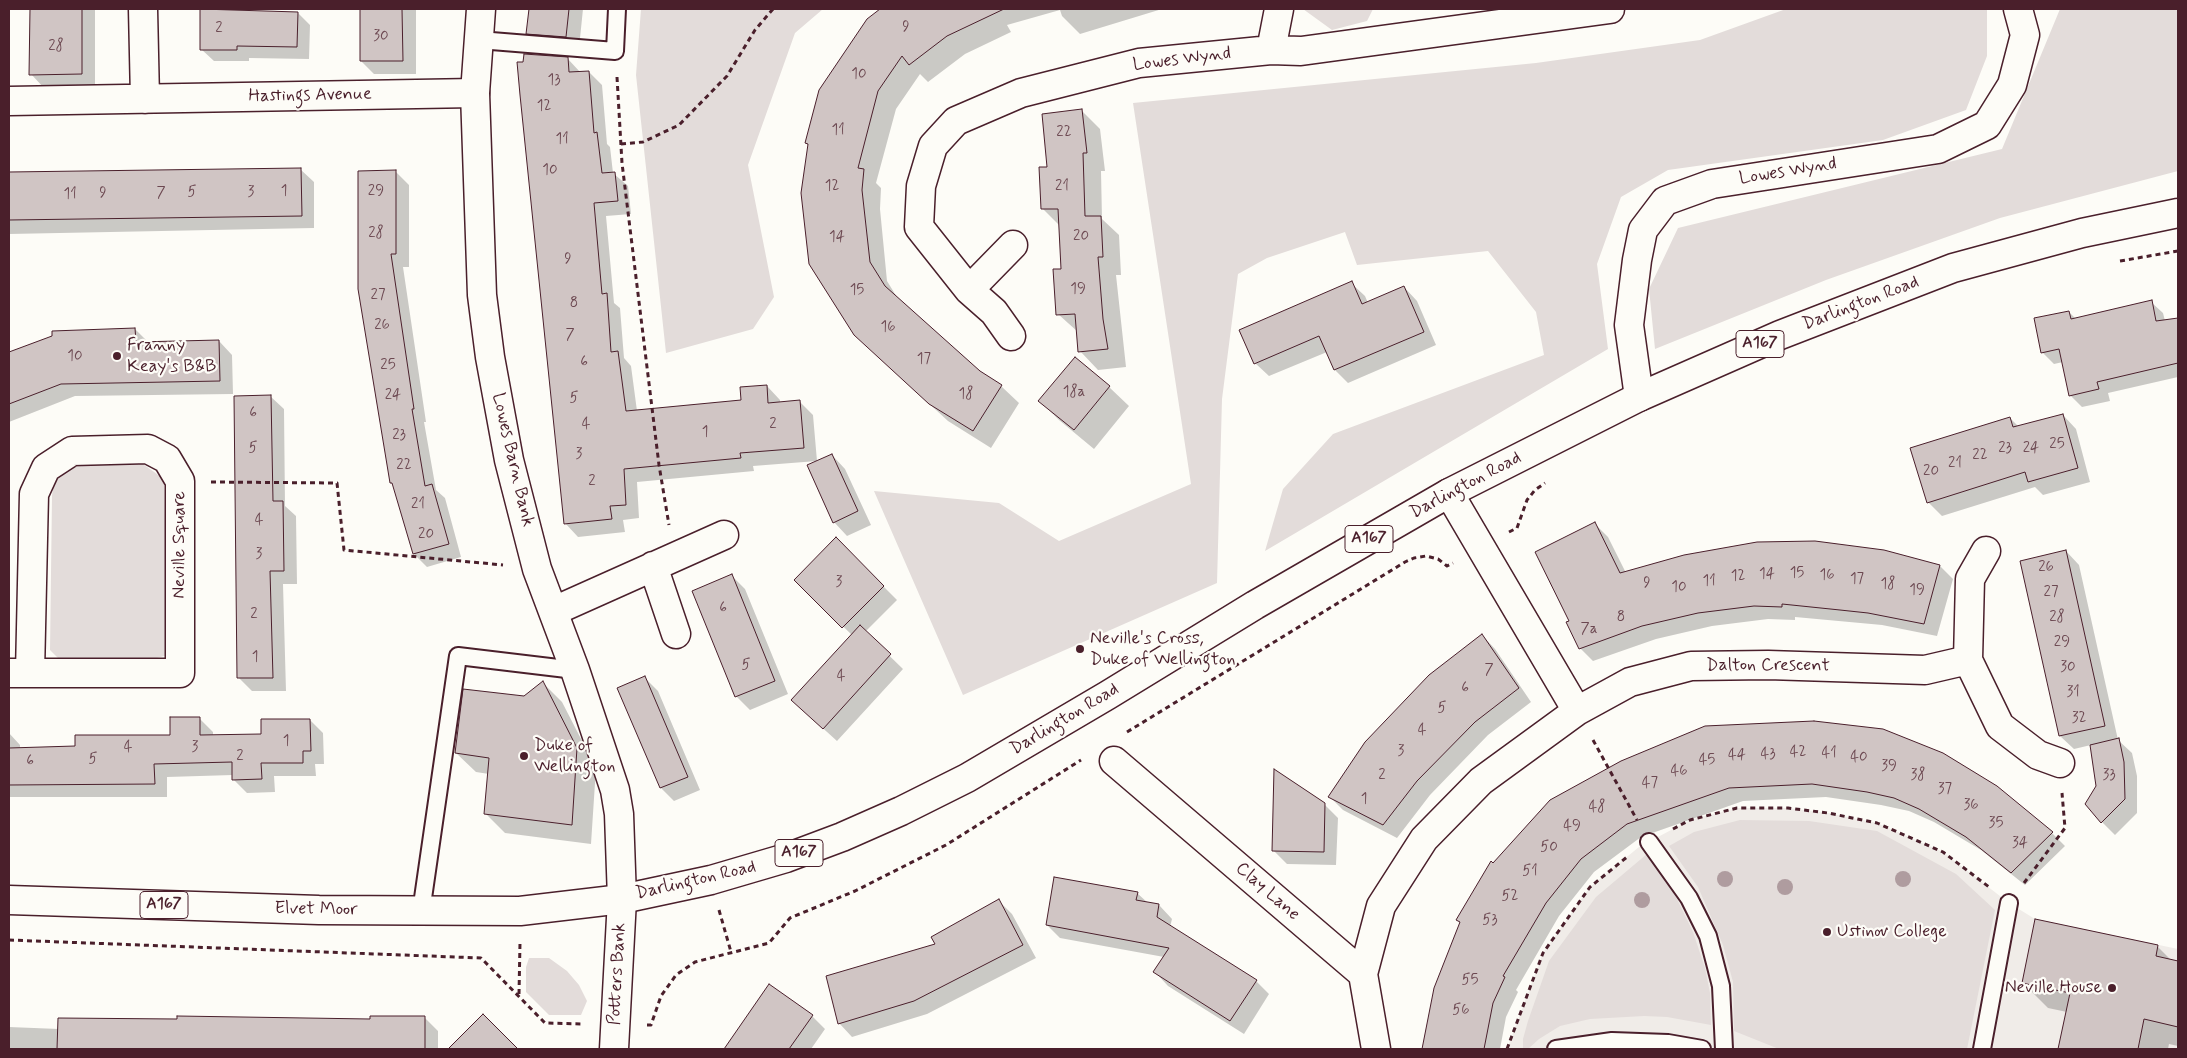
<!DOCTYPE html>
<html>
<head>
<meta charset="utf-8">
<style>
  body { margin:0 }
  #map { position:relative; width:2187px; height:1058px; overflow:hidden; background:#fdfcf7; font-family:Mynerve,sans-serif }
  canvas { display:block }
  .frame { position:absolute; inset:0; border:10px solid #4a1f2b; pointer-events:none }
</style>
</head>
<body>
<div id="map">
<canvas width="2187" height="1058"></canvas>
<div class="frame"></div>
</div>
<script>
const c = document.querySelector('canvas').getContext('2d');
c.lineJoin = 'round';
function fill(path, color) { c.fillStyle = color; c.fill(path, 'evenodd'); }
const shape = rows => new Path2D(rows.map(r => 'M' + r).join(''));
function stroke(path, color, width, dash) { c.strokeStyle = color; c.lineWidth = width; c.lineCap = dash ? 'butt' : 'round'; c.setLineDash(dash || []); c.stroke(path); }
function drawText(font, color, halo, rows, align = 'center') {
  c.font = font + ' Mynerve,sans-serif'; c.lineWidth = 4.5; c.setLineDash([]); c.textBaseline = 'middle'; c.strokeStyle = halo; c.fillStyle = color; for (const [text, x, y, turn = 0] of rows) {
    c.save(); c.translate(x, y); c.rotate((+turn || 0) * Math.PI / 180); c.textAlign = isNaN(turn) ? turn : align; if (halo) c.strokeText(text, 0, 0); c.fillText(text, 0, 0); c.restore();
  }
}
fill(shape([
  [1737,808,1788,808,1828,813,1877,823,1943,852,2009,903,2035,919,2178,949,2178,1049,1507,1049,1543,953,1590,887,1639,847,1690,820]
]), '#f0ece8');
fill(shape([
  [641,9,823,9,795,33,748,165,774,297,753,329,666,353,636,75],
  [1303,9,1373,9,1367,21,1332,30],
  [1786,9,1987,9,1987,56,1966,110,1883,140,1668,170,1621,197,1597,264,1608,349,1265,551,1283,489,1333,434,1544,355,1536,312,1488,251,1357,265,1345,232,1267,258,1238,274,1222,399,1217,583,963,695,874,491,999,503,1059,541,1191,484,1133,103,1536,63,1700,40],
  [2060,9,2178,9,2178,171,2000,218,1826,280,1655,349,1649,289,1678,228,2002,149],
  [76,461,140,462,164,479,168,655,157,658,59,659,50,650,52,496,54,479],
  [1740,820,1809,821,1877,831,1956,874,1995,910,1967,1049,1779,1049,1734,1031,1733,982,1723,945,1698,887,1669,846,1694,832],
  [1647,854,1676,897,1693,932,1705,968,1710,993,1711,1025,1667,1017,1644,1016,1590,1019,1560,1026,1539,1039,1528,1049,1523,1049,1523,1039,1528,1021,1549,961,1596,897],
  [529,958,549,958,567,971,579,985,587,1001,581,1015,549,1015,526,992,526,967]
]), '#e3dcda');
fill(shape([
  [31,9,95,9,95,87,44,88,31,74],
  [201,9,249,9,249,12,298,13,310,25,309,59,249,58,249,61,214,61,201,49],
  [361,9,416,9,416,74,374,74,361,61],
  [530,9,583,9,579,48,541,47,527,33],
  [882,9,1162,9,1080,34,1062,16,1060,10,1007,25,1011,32,965,54,928,82,920,74,896,109,876,183,881,188,880,209,887,281,900,302,979,372,1001,386,1019,403,991,448,948,421,873,352,809,146,806,143,868,20],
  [567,58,581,73,589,72,602,85,607,144,610,147,613,173,628,186,631,214,606,216,614,303,620,308,624,358,631,366,637,411,743,401,767,386,780,400,780,403,800,402,813,415,817,461,753,466,754,471,637,482,639,518,623,520,625,532,578,537,565,523],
  [1082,111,1100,129,1105,171,1101,171,1102,219,1119,235,1121,275,1116,275,1126,367,1098,370,1080,351,1078,332,1058,314,1062,270,1060,226,1043,209,1048,168],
  [300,169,314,182,314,228,9,234,9,173],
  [395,171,409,185,409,267,403,267,426,422,424,422,436,490,445,498,461,557,427,567,414,554,395,486,391,483,359,172],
  [1351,283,1365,296,1368,303,1404,287,1417,301,1436,345,1348,383,1335,370,1327,352,1269,376,1255,363],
  [2151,302,2163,313,2165,321,2178,319,2178,377,2108,393,2110,401,2082,407,2070,395,2063,362,2054,364,2042,352,2069,312,2076,319],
  [135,329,149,343,219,341,232,355,233,394,75,396,9,422,9,353,53,337],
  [1109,387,1129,406,1094,449,1059,420,1040,401],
  [270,396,284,409,285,506,296,516,297,584,283,584,286,691,252,691,239,678],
  [2063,415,2076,429,2090,482,2043,495,2035,487,1942,516,1928,502,2010,418,2019,427],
  [832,455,845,469,871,525,847,536,834,522],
  [1595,524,1608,537,1626,573,1940,566,1953,579,1937,636,1882,625,1795,617,1795,620,1768,619,1712,626,1656,639,1593,661,1580,648,1570,622],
  [836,539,897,600,865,632,903,669,837,741,806,713,852,635,795,580],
  [2066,551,2079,565,2118,740,2132,753,2137,776,2137,813,2115,835,2102,822,2091,745,2074,749,2060,736],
  [732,576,745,589,788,694,750,710,737,697,694,592],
  [1482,635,1495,649,1531,702,1488,735,1430,795,1397,838,1343,810,1330,797],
  [645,678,658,691,700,790,674,801,661,788,619,689],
  [543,683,562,702,596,768,591,844,505,833,485,813,489,774,476,772,456,753],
  [199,718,213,732,213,736,262,735,310,720,323,733,324,764,315,764,316,776,274,776,275,792,247,793,233,779,233,775,167,777,167,797,9,797,9,733,20,745,20,749,76,747,171,736],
  [1705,727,2052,833,2065,846,2025,885,1981,850,1934,822,1909,811,1881,805,1826,797,1743,801,1641,837,1594,872,1559,916,1516,990,1518,992,1506,1017,1500,1049,1423,1049,1435,988,1493,864],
  [1324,804,1338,818,1336,865,1287,864,1273,850],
  [1137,893,1148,903,1159,905,1172,919,1170,927,1256,981,1269,994,1244,1034,1168,986,1155,972,1164,957,1060,938,1047,925],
  [999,901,1012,914,1036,958,927,1014,852,1037,839,1023,937,945],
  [2157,946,2172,961,2178,962,2178,1046,2169,1044,2168,1049,2059,1049,2067,1012,2048,1008,2023,983],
  [483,1016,516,1049,451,1049],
  [812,1016,825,1029,811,1049,732,1049,728,1045],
  [424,1017,438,1031,438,1049,9,1049,9,1027,59,1029]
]), '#0003');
const building = shape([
  [30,9,82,9,82,74,29,75,30,9],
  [200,9,298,12,297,47,237,46,237,50,200,50,200,9],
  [360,9,402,9,403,61,360,61,360,9],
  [529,9,569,9,566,37,526,34,529,9],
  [880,9,1004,9,947,36,909,65,902,56,878,91,858,168,864,169,862,190,870,262,885,286,980,371,1002,385,973,431,929,404,854,335,809,264,801,193,808,144,805,143,819,90,867,19,880,9],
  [524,54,568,57,569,72,589,71,594,133,597,132,602,173,615,172,618,201,594,203,602,294,607,293,611,352,618,351,626,411,741,400,740,387,767,385,768,403,800,400,804,448,740,453,741,458,624,469,626,505,610,506,612,519,564,524,520,95,517,62,523,62,524,54],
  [1082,109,1087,153,1083,153,1085,216,1101,216,1103,257,1098,257,1103,319,1108,349,1078,352,1075,314,1056,315,1053,269,1061,269,1058,209,1041,209,1039,167,1047,167,1042,114,1082,109],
  [301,168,302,216,9,220,9,172,301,168],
  [396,170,396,254,391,254,414,409,412,409,425,486,432,484,449,544,413,554,392,483,390,483,358,289,358,171,396,170],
  [1352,281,1362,304,1404,286,1424,332,1334,370,1319,336,1254,364,1239,330,1352,281],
  [2152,300,2156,321,2178,318,2178,363,2097,382,2099,389,2069,396,2059,349,2041,353,2034,318,2069,311,2071,319,2152,300],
  [135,328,136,342,219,340,220,381,61,384,9,404,9,352,52,336,52,331,135,328],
  [1075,357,1110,386,1074,430,1038,401,1075,357],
  [271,395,273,501,283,501,284,571,270,571,273,678,237,678,234,396,271,395],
  [2063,414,2078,468,2028,482,2025,472,1927,503,1910,448,2010,417,2013,427,2063,414],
  [832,454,858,511,833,523,807,465,832,454],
  [1595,522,1620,573,1684,555,1757,542,1815,541,1884,550,1940,565,1924,624,1868,613,1840,610,1782,604,1782,607,1754,606,1698,613,1642,626,1579,649,1566,622,1569,621,1535,552,1595,522],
  [836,537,884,586,842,628,794,580,836,537],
  [2066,550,2105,726,2059,736,2020,561,2066,550],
  [732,574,775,681,735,697,692,591,732,574],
  [860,625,891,654,823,729,791,700,860,625],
  [1482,634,1519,688,1475,722,1417,781,1383,825,1328,797,1365,742,1429,675,1482,634],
  [645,676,688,777,660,788,617,688,645,676],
  [543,681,577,748,572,825,484,814,489,758,455,753,463,689,524,696,543,681],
  [170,717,200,717,200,735,261,734,261,719,310,719,311,751,303,751,303,763,261,763,262,779,232,780,232,762,154,764,155,784,9,785,9,748,75,746,75,735,170,735,170,717],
  [1814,721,1883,729,1943,753,1997,786,2053,832,2011,873,1966,837,1919,809,1894,798,1867,792,1812,784,1729,788,1627,824,1581,859,1546,903,1503,976,1505,977,1493,1003,1484,1049,1422,1049,1434,988,1460,922,1456,920,1491,861,1493,863,1550,800,1621,761,1705,726,1814,721],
  [2119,738,2124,762,2125,799,2101,823,2085,804,2096,786,2090,745,2119,738],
  [1274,769,1325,803,1324,852,1272,851,1274,769],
  [1054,877,1138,892,1136,900,1159,904,1157,917,1257,980,1230,1021,1153,972,1169,948,1046,925,1054,877],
  [999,899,1023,945,914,1001,838,1024,826,976,935,944,931,937,999,899],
  [2035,919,2158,945,2156,956,2178,961,2178,1027,2144,1019,2138,1049,2058,1049,2070,993,2022,983,2035,919],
  [769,984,813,1015,789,1049,724,1049,769,984],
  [483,1014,518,1049,448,1049,483,1014],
  [177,1016,370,1019,370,1016,425,1016,425,1049,57,1049,58,1018,177,1019,177,1016]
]);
fill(building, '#d0c5c4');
stroke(building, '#4a1f2b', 1);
const lane = shape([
  [479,40,615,51,617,9],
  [1649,842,1689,898,1708,936,1721,986,1724,1049],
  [421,912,458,656,575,670],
  [1556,1049,1612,1041,1668,1043,1702,1049],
  [1982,1049,2009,903]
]);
const street = shape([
  [143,9,145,99],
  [1271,50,1279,9],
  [9,101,475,93],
  [969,290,1013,245],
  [1011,336,994,312,969,290,919,227,921,186,933,146,956,121,1021,93,1139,63,1271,50,1301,51,1610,9],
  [1639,397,1629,325,1637,260,1643,230,1665,201,1712,184,1938,149,1987,125,2012,85,2025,35,2018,9],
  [1449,493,1577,711],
  [653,566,676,634],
  [554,611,724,535],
  [1968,660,1970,579,1986,551],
  [9,673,180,673,180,481,167,459,148,449,72,451,46,468,34,494,30,673],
  [1114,761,1363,974,1376,1049],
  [1363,974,1381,906,1424,839,1481,781,1577,711,1630,682,1691,666,1768,665,1925,670,1968,660,2000,726,2038,755,2060,763]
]);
const secondary = shape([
  [481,9,475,93,482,295,490,357,509,460,537,569,575,670,615,790,619,814,622,899,614,1049]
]);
const highway = shape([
  [9,900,319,910,520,911,622,899,711,880,786,858,842,837,901,811,967,778,1108,695,1255,605,1449,493,1639,397,1780,335,1953,268,2082,233,2178,213]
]);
stroke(lane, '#4a1f2b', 20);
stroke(street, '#4a1f2b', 31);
stroke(secondary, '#4a1f2b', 31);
stroke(highway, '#4a1f2b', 31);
stroke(shape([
  [617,77,622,163,659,465,669,525],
  [621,144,643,142,679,125,727,76,755,30,773,9],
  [2120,261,2178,251],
  [211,482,337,483,344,550,503,565],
  [1509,532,1517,528,1527,500,1535,490,1545,483],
  [1127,732,1405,562,1414,558,1426,556,1438,559,1447,566,1453,563],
  [1593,740,1637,820],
  [1673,829,1690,820,1737,808,1788,808,1828,813,1877,823,1943,852,1989,887],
  [2024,883,2065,828,2062,793],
  [719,910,731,952],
  [9,940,481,958,545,1023,583,1024],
  [519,994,520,943],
  [647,1025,651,1025,661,996,676,975,695,962,769,943,790,918,855,891,946,845,1081,760],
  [1507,1049,1543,953,1590,887,1627,857]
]), '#4a1f2b', 3, [5, 4]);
stroke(lane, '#fdfcf7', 16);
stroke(street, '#fdfcf7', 28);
stroke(secondary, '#fdfcf7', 28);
stroke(highway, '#fdfcf7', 28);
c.fillStyle = '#af9c9f';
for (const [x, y] of [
  [1725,879],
  [1903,879],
  [1785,887],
  [1642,900]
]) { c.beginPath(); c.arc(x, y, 8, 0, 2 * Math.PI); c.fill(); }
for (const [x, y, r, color] of [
  [117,356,5,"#4a1f2b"],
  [1080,649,5,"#4a1f2b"],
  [524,756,5,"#4a1f2b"],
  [1827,932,5,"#4a1f2b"],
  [2112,988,5,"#4a1f2b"]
]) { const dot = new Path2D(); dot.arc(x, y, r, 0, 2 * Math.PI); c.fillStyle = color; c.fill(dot); stroke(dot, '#fdfcf7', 2); }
drawText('15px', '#6c4851', null, [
  ["9",906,28],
  ["2",219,29],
  ["30",381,37],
  ["28",56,47],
  ["10",859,75],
  ["13",554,81],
  ["12",544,107],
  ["11",838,131],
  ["22",1064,133],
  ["11",562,140],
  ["10",550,171],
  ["12",832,187],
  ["21",1062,187],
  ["1",284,192],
  ["29",376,192],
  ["5",192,193],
  ["3",251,193],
  ["9",103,194],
  ["7",161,194],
  ["11",70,195],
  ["28",376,234],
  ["20",1081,237],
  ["14",837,238],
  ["9",568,260],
  ["19",1078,290],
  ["15",857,291],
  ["27",378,296],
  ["8",574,304],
  ["26",382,326],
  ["16",888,328],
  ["7",570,336],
  ["10",75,357],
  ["17",924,360],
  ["6",584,363],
  ["25",388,366],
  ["18a",1074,393],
  ["18",966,395],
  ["24",393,396],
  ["5",574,399],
  ["6",253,414],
  ["4",586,425],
  ["2",773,425],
  ["1",705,433],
  ["23",399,436],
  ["25",2057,445],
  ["5",253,449],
  ["23",2005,449],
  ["24",2031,449],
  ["3",579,455],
  ["22",1980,456],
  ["21",1955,464],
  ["22",404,466],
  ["20",1931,472],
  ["2",592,482],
  ["21",418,505],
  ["4",259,521],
  ["20",426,535],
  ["3",259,555],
  ["26",2046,568],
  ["15",1797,574],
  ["14",1767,575],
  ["16",1827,576],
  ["12",1738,577],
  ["17",1857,580],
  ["11",1709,582],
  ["3",839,583],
  ["9",1647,584],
  ["18",1888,585],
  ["10",1679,588],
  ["19",1917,591],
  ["27",2051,593],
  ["6",723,609],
  ["2",254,615],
  ["8",1621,618],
  ["28",2057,618],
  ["7a",1589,630],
  ["29",2062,643],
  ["1",255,658],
  ["5",746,666],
  ["30",2068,668],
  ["7",1489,671],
  ["4",841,677],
  ["6",1465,689],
  ["31",2073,693],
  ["5",1442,709],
  ["32",2079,719],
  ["4",1422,731],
  ["1",286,742],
  ["4",128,748],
  ["3",195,748],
  ["3",1401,752],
  ["42",1798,753],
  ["41",1829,754],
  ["43",1768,755],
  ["44",1737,756],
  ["2",240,757],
  ["40",1859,758],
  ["5",93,760],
  ["45",1707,761],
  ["6",30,762],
  ["39",1889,767],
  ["46",1679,772],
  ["2",1382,776],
  ["38",1918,776],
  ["33",2109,776],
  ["47",1650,784],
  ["37",1945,790],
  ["1",1364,800],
  ["36",1971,806],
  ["48",1597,808],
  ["35",1996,824],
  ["49",1572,827],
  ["34",2020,844],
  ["50",1549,848],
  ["51",1530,872],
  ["52",1510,897],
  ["53",1490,921],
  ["55",1470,981],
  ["56",1461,1011]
]);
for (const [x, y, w] of [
  [1760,344,48],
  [1369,539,48],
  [799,853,48],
  [164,905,48]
]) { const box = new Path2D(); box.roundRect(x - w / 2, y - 13.5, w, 27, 4); c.fillStyle = '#fdfcf7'; c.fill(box); stroke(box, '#4a1f2b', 1); }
drawText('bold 16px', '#4a1f2b', null, [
  ["A167",1760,344],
  ["A167",1369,539],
  ["A167",799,853],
  ["A167",164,905]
]);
drawText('18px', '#4a1f2b', '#fdfcf7', [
  ["Lowes Wynd",1182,60,-7],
  ["Hastings Avenue",310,96,-1],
  ["Lowes Wynd",1788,172,-9],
  ["Darlington Road",1861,304,-21],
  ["Lowes Barn Bank",512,460,77],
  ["Darlington Road",1466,486,-28],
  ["Neville Square",180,545,-90],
  ["Dalton Crescent",1768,666],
  ["Darlington Road",1065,720,-31],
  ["Darlington Road",696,881,-13],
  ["Clay Lane",1267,892,41],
  ["Elvet Moor",316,910,1],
  ["Potters Bank",618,974,-87]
]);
drawText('18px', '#4a1f2b', '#fdfcf7', [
  ["Franny",127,346],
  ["Keay's B&B",127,367],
  ["Neville's Cross,",1090,639],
  ["Duke of Wellington",1090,660],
  ["Duke of",534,746],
  ["Wellington",534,767],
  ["Ustinov College",1837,932],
  ["Neville House",2102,988,"right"]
], 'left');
</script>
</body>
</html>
